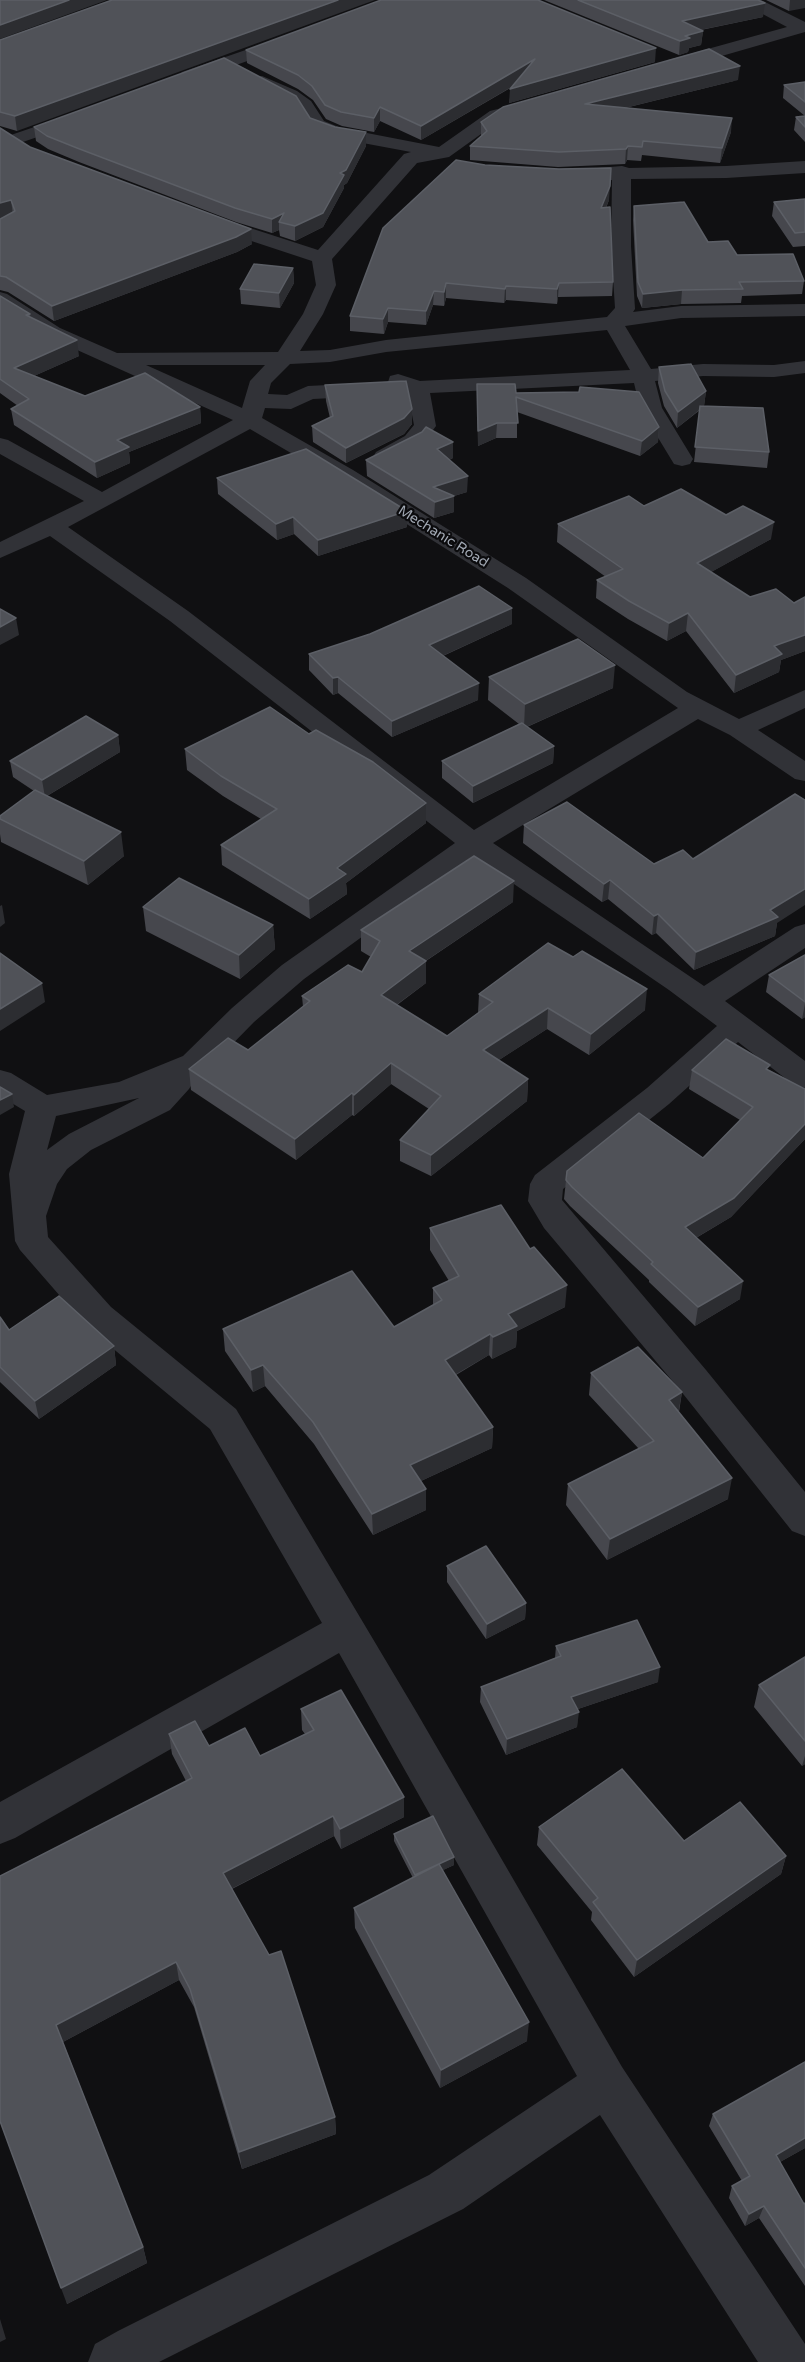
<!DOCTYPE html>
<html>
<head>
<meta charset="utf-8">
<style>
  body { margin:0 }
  canvas { display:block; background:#101012 }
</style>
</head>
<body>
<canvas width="805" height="2362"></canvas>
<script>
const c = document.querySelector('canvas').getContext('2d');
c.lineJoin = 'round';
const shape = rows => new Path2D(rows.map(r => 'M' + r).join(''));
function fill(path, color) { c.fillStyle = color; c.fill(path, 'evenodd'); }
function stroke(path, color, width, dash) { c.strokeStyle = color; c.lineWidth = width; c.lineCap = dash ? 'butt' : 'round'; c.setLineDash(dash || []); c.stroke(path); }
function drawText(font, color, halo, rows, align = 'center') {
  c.font = font + ' "Varela Round",sans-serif'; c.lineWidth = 4.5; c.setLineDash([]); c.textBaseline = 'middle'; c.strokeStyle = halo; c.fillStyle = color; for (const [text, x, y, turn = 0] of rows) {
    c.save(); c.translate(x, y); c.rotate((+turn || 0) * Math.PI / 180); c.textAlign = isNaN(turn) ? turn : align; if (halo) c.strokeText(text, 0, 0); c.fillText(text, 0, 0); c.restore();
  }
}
fill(shape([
  [740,0,761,0,805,22,805,32,680,68,668,68,665,64,668,60,787,27,742,3,740,0],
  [289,35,295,36,297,40,295,44,194,80,182,80,179,76,182,72,289,35],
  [262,76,297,91,311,101,324,121,341,128,439,147,490,111,521,103,527,104,530,108,527,112,502,119,449,157,417,163,332,259,336,285,323,314,300,351,330,350,386,340,607,317,615,308,611,246,612,180,567,181,560,179,558,175,560,171,622,166,629,168,726,166,805,161,805,173,726,178,631,179,631,246,635,309,633,312,681,306,805,304,805,316,681,318,625,326,651,369,703,364,774,365,805,361,805,373,774,377,703,376,655,381,662,408,693,459,690,464,682,466,674,464,640,408,634,383,430,393,436,426,421,446,384,464,376,462,373,457,376,452,405,436,414,425,408,394,313,399,291,409,265,408,262,418,353,470,526,578,687,692,739,719,805,690,805,708,758,730,805,761,805,781,795,779,730,735,698,719,493,843,704,986,795,927,805,924,805,948,725,1001,805,1061,805,1088,794,1085,738,1042,669,1104,563,1189,562,1200,706,1370,805,1492,805,1536,792,1531,680,1390,544,1228,528,1201,530,1184,535,1175,647,1088,717,1026,669,990,473,856,304,979,254,1022,205,1072,192,1077,194,1081,189,1089,170,1110,91,1150,67,1169,57,1184,46,1216,48,1237,111,1307,236,1409,417,1713,622,2067,805,2344,805,2362,758,2362,600,2115,463,2209,159,2362,88,2362,95,2344,118,2331,429,2175,577,2076,339,1653,15,1838,0,1844,0,1802,322,1623,210,1429,87,1327,20,1250,15,1241,9,1174,25,1111,0,1096,0,1070,11,1073,47,1095,119,1082,183,1056,232,1008,282,965,455,843,170,621,50,536,0,558,0,542,84,501,0,454,0,438,8,440,102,492,233,420,46,336,0,307,0,292,7,294,60,328,117,353,278,352,303,314,316,285,312,261,203,225,200,221,203,217,210,215,318,250,404,154,411,152,336,138,311,129,298,108,285,99,256,85,253,81,256,77,262,76],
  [607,330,630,370,420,381,398,374,390,376,388,382,308,386,287,395,268,394,271,383,290,364,330,362,386,352,607,330],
  [146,365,265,365,250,381,242,408,146,365],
  [250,429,337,480,508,588,678,708,474,830,188,611,68,527,250,429],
  [139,1098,69,1134,47,1150,56,1116,139,1098],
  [78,112,84,113,87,117,84,121,17,144,11,143,8,139,11,135,78,112]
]), '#313237');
fill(shape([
  [112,0,17,131,0,126,0,40],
  [544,0,758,0,763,17,701,30,703,31,701,45,689,48,688,52,679,55],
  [766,0,805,0,789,11],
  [246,50,655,62,509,103,512,87,421,140,380,121,374,132,342,126,326,119,313,100,298,89,247,63],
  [738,80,625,108,731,132,720,163,642,155,641,161,627,160,625,164,558,167,470,160,470,146,481,136,481,122],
  [805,82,805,142,794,130,796,117,805,116,783,98,784,85],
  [310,118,366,146,347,183,344,185,344,188,323,227,295,241,280,236,279,230,272,233,236,222,79,162,48,149,36,141,34,127],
  [0,128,30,147,252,244,237,252,54,321,8,292,0,290,0,219,5,217,0,218],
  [805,199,805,246,793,247,772,216,774,202],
  [609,200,606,208,613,282,612,296,558,297,557,304,506,300,504,303,446,298,444,306,433,305,426,325,388,322,384,334,350,331,350,316],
  [634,206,737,255,804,281,802,294,742,296,741,303,681,304,642,308,637,296,633,220],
  [293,268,294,283,280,308,241,304,240,289],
  [0,296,30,314,30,317,79,356,34,376,85,396,200,407,201,423,129,452,130,463,97,478,14,425,11,409,18,406,0,393],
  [659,367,706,391,704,406,769,452,767,468,694,462,700,410,677,428,664,406,658,383],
  [477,384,659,427,658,442,640,456,517,412,517,438,496,438,478,446],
  [325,385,412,424,404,434,346,463,313,442,312,426,330,418,326,401],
  [453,458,449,460,467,492,454,496,454,512,434,518,367,476,366,460],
  [217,478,407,527,318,556,294,534,277,540,218,494],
  [644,506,726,515,771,539,711,572,750,597,794,603,805,597,805,651,781,660,779,672,734,693,686,631,667,641,628,619,596,598,597,580,606,577,557,542,558,524],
  [512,624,443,656,478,700,392,737,338,693,333,695,309,670,309,654],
  [489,677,613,688,527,727,554,746,553,763,473,803,442,778,442,761,519,724,488,700],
  [118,735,120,752,47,796,124,856,88,885,1,842,0,834,0,816,34,791,13,777,10,761],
  [185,749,426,823,346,883,347,894,310,919,222,865,221,845,261,819,223,796,187,770],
  [524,825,654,864,777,923,775,936,694,970,656,933,652,935,608,899,602,902,523,843],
  [513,902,426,961,426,983,397,1005,447,1036,478,1013,479,994,645,1010,589,1055,547,1029,499,1060,528,1079,527,1101,431,1176,400,1161,400,1140,429,1109,391,1084,354,1116,352,1115,296,1160,191,1090,189,1069,248,1050,303,1007,302,996,362,972,371,957,361,951,361,930],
  [143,907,273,925,275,949,240,979,146,931],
  [805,955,805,1017,802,1019,766,992,769,975],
  [692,1070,769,1070,805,1089,805,1139,731,1217,696,1238,740,1299,695,1326,649,1282,649,1280,570,1206,564,1199,567,1171,703,1158,740,1120,689,1089],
  [430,1228,565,1307,517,1331,516,1347,492,1359,489,1355,456,1375,493,1427,492,1448,421,1481,426,1489,426,1510,373,1535,314,1444,265,1386,253,1392,225,1351,223,1329,394,1327,433,1305,433,1288,449,1281,430,1250],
  [0,1317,9,1330,114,1346,116,1365,39,1419,0,1382],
  [591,1373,682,1392,679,1412,728,1499,607,1560,566,1505,568,1484,639,1449,589,1395],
  [447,1566,526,1603,525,1619,486,1639,447,1582],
  [556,1646,658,1682,578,1709,577,1727,506,1755,480,1702,481,1687,555,1658],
  [805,1657,805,1764,802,1766,754,1707,759,1685],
  [301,1709,404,1797,404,1817,341,1849,334,1836,232,1889,335,2117,336,2134,242,2169,194,2007,179,1980,63,2042,143,2247,147,2263,67,2304,0,1876,186,1781,172,1754,169,1734,209,1746,260,1756,305,1734,302,1730],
  [539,1827,684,1841,786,1856,781,1874,634,1977,591,1920,592,1912,537,1845],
  [394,1834,454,1865,443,1870,527,2041,440,2088,355,1928,354,1908,413,1878,394,1841],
  [805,2062,805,2148,780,2162,804,2204,805,2203,805,2286,759,2218,745,2226,729,2198,732,2186,742,2181,709,2126,713,2114]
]), '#46474d');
fill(shape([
  [69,0,107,0,0,39,0,25],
  [338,0,375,0,17,131,15,116],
  [790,0,805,0,805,8,789,11],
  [765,3,763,17,680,34,682,21],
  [703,31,701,45,689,48,688,52,679,55,680,41,685,36],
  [656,48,655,62,509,103,510,89],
  [535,59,535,73,421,140,421,126],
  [740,66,738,80,584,118,585,104],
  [380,107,380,121,374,132,374,118],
  [732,118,731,132,720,163,722,148],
  [366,132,366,146,347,183,344,185,344,188,323,227,295,241,295,226,340,173],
  [628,146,627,160,625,164,626,149],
  [610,186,609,200,600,222,601,208],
  [11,200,13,215,0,218,0,203],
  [284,213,279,222,279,230,272,233,272,219],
  [251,229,252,244,237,252,54,321,52,306],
  [293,268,294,283,280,308,279,293],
  [446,283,446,298,444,306,444,292],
  [559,283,558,297,557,304,557,289],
  [506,286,506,300,504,303,505,289],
  [682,290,681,304,642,308,643,294],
  [434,291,433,305,426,325,426,311],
  [388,308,388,322,384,334,383,319],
  [77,340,79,356,16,384,14,368],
  [706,391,704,406,677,428,678,412],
  [200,407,201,423,129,452,130,463,97,478,95,462,117,440],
  [412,409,412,424,404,434,346,463,346,448],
  [497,423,496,438,478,446,478,431],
  [659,427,658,442,640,456,642,441],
  [453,442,453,458,437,465,437,449],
  [468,476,467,492,454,496,454,512,434,518,435,502,433,487],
  [407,511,407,527,318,556,318,540],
  [293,517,294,534,277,540,276,524],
  [774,522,771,539,695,581,697,563],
  [512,608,512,624,429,662,429,645],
  [688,613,686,631,667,641,669,623],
  [16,618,19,635,0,645,0,627],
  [805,635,805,651,781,660,779,672,734,693,736,675,774,646],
  [615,665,613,688,524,728,525,704],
  [338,677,338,693,333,695,333,678],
  [479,683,478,700,392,737,392,721],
  [118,735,120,752,45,797,42,780],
  [554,746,553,763,473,803,473,786],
  [426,803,426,823,346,883,347,894,310,919,309,899,337,868],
  [121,832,124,856,88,885,84,861],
  [610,880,608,899,602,902,604,884],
  [514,881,513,902,409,972,409,951],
  [805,889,805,905,777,923,775,936,694,970,696,952,770,910],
  [2,905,5,923,0,927,0,906],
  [658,914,656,933,652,935,654,916],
  [273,925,275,949,240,979,239,955],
  [426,961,426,983,381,1016,381,995],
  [42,983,45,1002,0,1031,0,1009],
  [647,989,645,1010,589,1055,591,1034],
  [805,1004,805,1017,802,1019],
  [548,1008,547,1029,482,1071,483,1050],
  [391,1063,391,1084,354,1116,354,1095],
  [528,1079,527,1101,431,1176,431,1155],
  [352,1093,352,1115,296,1160,295,1139],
  [12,1094,14,1107,0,1115,0,1100],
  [805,1124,805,1139,731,1217,682,1246,685,1227],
  [743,1281,740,1299,695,1326,698,1307],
  [567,1285,565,1307,517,1331,516,1347,492,1359,493,1337,508,1314],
  [490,1334,489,1355,444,1381,445,1360],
  [114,1346,116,1365,39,1419,35,1401],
  [263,1365,265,1386,253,1392,251,1370],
  [682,1392,678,1414,669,1400],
  [493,1427,492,1448,410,1486,410,1465],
  [732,1478,728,1499,607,1560,610,1539],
  [426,1489,426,1510,373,1535,372,1514],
  [526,1603,525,1619,486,1639,487,1624],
  [660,1667,658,1682,569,1712,571,1697],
  [579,1712,577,1727,506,1755,507,1739],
  [805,1756,805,1764,802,1766],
  [404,1797,404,1817,341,1849,340,1829],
  [333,1816,334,1836,225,1892,223,1873],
  [786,1856,781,1874,634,1977,637,1960],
  [454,1857,454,1865,415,1883,415,1875],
  [176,1962,179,1980,61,2043,56,2025],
  [529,2022,527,2041,440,2088,441,2070],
  [335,2117,336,2134,242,2169,239,2152],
  [805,2138,805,2148,771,2167,776,2155],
  [764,2206,759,2218,745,2226,749,2214],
  [143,2247,147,2263,67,2304,61,2288],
  [0,2319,6,2339,0,2342]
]), '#2c2d31');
const building = shape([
  [0,0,69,0,0,25,0,0],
  [112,0,338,0,15,116,0,112,0,40,112,0],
  [381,0,538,0,656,48,510,89,535,59,421,126,380,107,374,118,341,112,325,105,312,86,298,75,246,50,381,0],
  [578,0,758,0,765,3,682,21,703,31,685,36,690,38,680,41,578,0],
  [709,49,740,66,585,104,732,118,722,148,643,141,642,147,628,146,626,149,559,152,470,146,487,131,481,122,503,107,709,49],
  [224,58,296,96,310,118,335,127,366,132,346,170,340,173,344,175,323,213,295,226,279,222,284,213,272,219,235,208,77,148,47,136,34,127,224,58],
  [805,82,805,102,784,85,805,82],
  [805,116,805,127,796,117,805,116],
  [0,128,30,147,251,229,236,237,52,306,6,277,0,276,0,219,15,211,11,200,0,203,0,128],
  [456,160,485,165,559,169,611,168,610,186,601,208,610,207,613,282,559,283,557,289,506,286,505,289,446,283,444,292,434,291,426,311,388,308,383,319,350,316,383,228,456,160],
  [805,199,805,232,795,233,774,202,805,199],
  [684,202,708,242,728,241,737,255,793,254,804,281,739,282,743,289,682,290,643,294,638,282,634,206,684,202],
  [254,264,293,268,279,293,240,289,254,264],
  [0,296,30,314,26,315,77,340,14,368,85,396,145,373,200,407,117,440,129,447,95,462,11,409,29,399,0,379,0,296],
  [691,364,706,391,678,412,665,391,659,367,691,364],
  [406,381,412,409,404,418,346,448,312,426,333,416,325,385,406,381],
  [477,384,515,384,516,393,579,392,580,387,639,392,659,427,642,441,516,397,518,423,497,423,478,431,477,384],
  [700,406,763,408,769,452,695,447,700,406],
  [426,427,453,442,437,449,468,476,433,487,454,496,435,502,366,460,422,432,426,427],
  [306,449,407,511,318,540,293,517,276,524,217,478,306,449],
  [681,489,726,515,743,506,774,522,697,563,750,597,776,589,794,603,805,597,805,635,774,646,782,654,736,675,688,613,669,623,629,601,597,580,623,569,558,524,629,496,644,506,681,489],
  [479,586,512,608,429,645,479,683,392,721,338,677,333,678,309,654,370,634,479,586],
  [0,609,16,618,0,627,0,609],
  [578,639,615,665,525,704,489,677,578,639],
  [270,707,309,734,316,730,373,762,426,803,337,868,346,874,309,899,221,845,277,809,221,776,185,749,270,707],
  [86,716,118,735,42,780,10,761,86,716],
  [522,723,554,746,473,786,442,761,522,723],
  [35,790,121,832,84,861,0,819,0,816,35,790],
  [795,794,805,800,805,889,770,910,778,917,696,952,658,914,654,916,610,880,604,884,524,825,567,802,654,864,683,850,693,859,795,794],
  [474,856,514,881,409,951,426,961,381,995,447,1036,493,1002,479,994,548,943,573,957,582,951,647,989,591,1034,548,1008,483,1050,528,1079,431,1155,400,1140,441,1096,391,1063,354,1095,352,1093,295,1139,189,1069,228,1038,248,1050,310,1001,302,996,348,965,362,972,380,941,361,930,474,856],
  [179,878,273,925,239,955,143,907,179,878],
  [0,953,42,983,0,1009,0,953],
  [805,955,805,1002,769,975,805,955],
  [726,1039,770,1065,766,1069,805,1089,805,1124,734,1198,685,1227,743,1281,698,1307,651,1264,653,1262,572,1187,566,1180,567,1171,639,1113,703,1158,753,1107,692,1070,726,1039],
  [0,1087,12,1094,0,1100,0,1087],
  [501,1205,530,1249,534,1247,567,1285,508,1314,517,1326,493,1337,490,1334,445,1360,493,1427,410,1465,426,1489,372,1514,313,1422,263,1365,251,1370,223,1329,352,1271,394,1327,442,1300,433,1288,459,1276,430,1228,501,1205],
  [59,1296,114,1346,35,1401,0,1367,0,1317,9,1330,59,1296],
  [638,1347,682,1392,669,1400,732,1478,610,1539,568,1484,654,1441,591,1373,638,1347],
  [486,1546,526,1603,487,1624,447,1566,486,1546],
  [637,1620,660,1667,571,1697,579,1712,507,1739,481,1687,561,1656,556,1646,637,1620],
  [805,1657,805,1741,759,1685,805,1657],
  [341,1690,404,1797,340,1829,333,1816,223,1873,269,1955,281,1951,335,2117,239,2152,190,1989,176,1962,56,2025,143,2247,61,2288,0,2121,0,1876,192,1778,169,1734,195,1721,209,1746,245,1728,260,1756,314,1730,301,1709,341,1690],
  [622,1769,684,1841,740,1802,786,1856,637,1960,593,1902,598,1898,539,1827,622,1769],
  [433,1816,454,1857,415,1875,394,1834,433,1816],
  [439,1864,529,2022,441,2070,354,1908,439,1864],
  [805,2062,805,2138,776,2155,804,2204,805,2203,805,2268,764,2206,749,2214,732,2186,750,2176,713,2114,805,2062]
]);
fill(building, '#505258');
stroke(building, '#5c5f66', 1.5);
drawText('14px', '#a1a8b3', '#0b0b0d', [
  ["Mechanic Road",443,537,32]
]);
</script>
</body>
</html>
